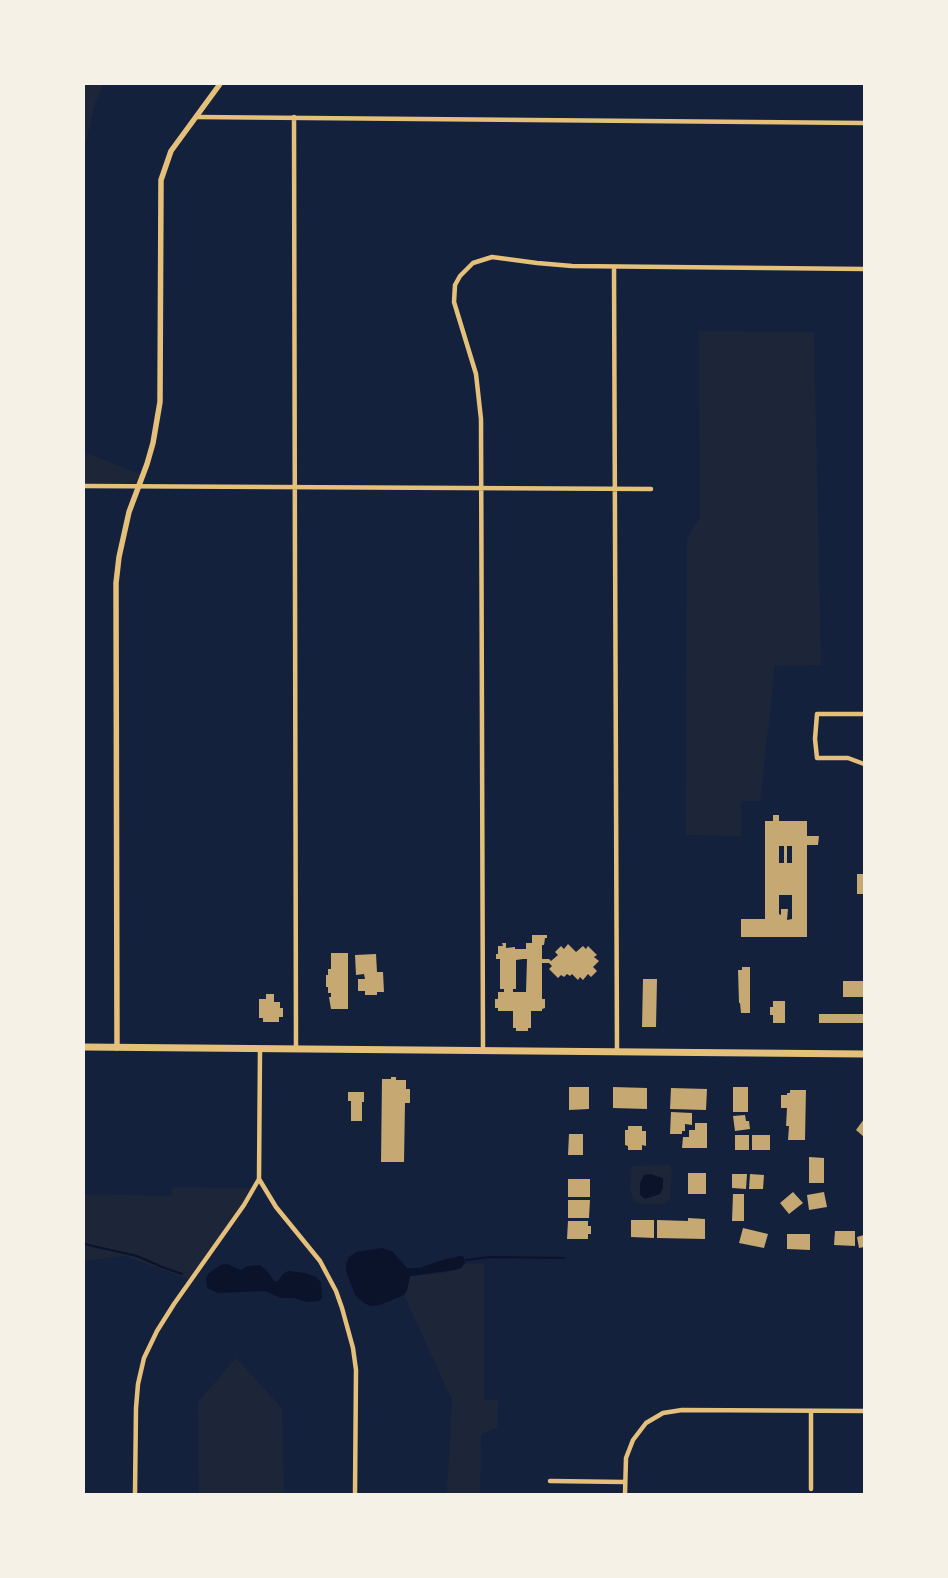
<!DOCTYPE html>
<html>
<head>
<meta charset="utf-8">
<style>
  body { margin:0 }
  #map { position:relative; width:948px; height:1578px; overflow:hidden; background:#14213d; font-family:"Libre Baskerville",serif }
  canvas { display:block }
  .frame { position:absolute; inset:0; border:85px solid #f6f1e7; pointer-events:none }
</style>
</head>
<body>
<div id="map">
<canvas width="948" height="1578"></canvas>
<div class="frame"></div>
</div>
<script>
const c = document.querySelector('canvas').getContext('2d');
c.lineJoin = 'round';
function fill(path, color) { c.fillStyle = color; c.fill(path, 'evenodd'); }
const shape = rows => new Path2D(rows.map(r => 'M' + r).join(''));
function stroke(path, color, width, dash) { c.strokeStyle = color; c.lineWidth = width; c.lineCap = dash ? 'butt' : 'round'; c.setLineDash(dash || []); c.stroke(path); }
fill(shape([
  [84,84,104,84,96,100,85,146,84,227],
  [699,331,814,332,821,665,775,666,760,801,741,801,741,836,686,835,687,538,700,517],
  [84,452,143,475,138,487,84,486],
  [670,1165,672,1171,670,1199,664,1204,639,1204,633,1199,630,1189,632,1166],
  [172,1187,254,1188,191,1280,125,1256,84,1261,84,1194,171,1196],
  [464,1264,484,1264,484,1400,498,1400,497,1428,481,1434,480,1494,447,1494,452,1400,404,1295,407,1290,410,1276,443,1273,461,1268],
  [236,1358,282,1408,284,1494,199,1494,198,1402]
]), '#1d2539');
fill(shape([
  [650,1174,663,1178,663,1188,660,1194,645,1199,640,1195,640,1183,644,1175],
  [382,1248,392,1251,407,1268,419,1268,446,1259,460,1256,464,1257,465,1263,461,1268,455,1270,410,1276,407,1290,404,1295,380,1305,370,1306,364,1303,355,1295,346,1271,346,1264,349,1257,356,1252],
  [227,1264,241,1270,248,1266,260,1265,268,1272,275,1282,278,1281,283,1274,288,1271,305,1273,316,1277,321,1282,322,1298,319,1301,307,1302,294,1298,281,1298,265,1291,218,1293,207,1288,206,1279,208,1274,220,1265]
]), '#0b132b');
stroke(shape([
  [84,1244,137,1256,162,1267,182,1274],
  [466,1260,490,1257,564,1258]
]), '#0b132b', 2);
fill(shape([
  [773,815,779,815,779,821,807,821,807,836,819,836,818,845,807,845,807,937,741,937,741,919,765,919,765,821,773,821],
  [779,846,784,846,784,863,779,863],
  [787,846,792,846,792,863,787,863],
  [779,895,792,895,792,919,787,920,788,909,781,909,781,915,779,914],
  [857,874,864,874,864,894,857,894],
  [532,935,547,935,547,938,545,938,544,945,542,945,542,959,549,959,551,961,558,955,555,952,561,946,564,949,568,944,576,952,583,946,586,949,588,946,597,955,594,957,599,961,593,967,597,971,591,977,588,974,583,980,580,977,578,980,572,974,570,976,567,974,564,977,561,975,558,978,549,969,552,966,549,963,542,963,542,999,545,999,545,1008,542,1009,542,1011,531,1011,531,1028,528,1028,528,1031,516,1031,516,1028,513,1028,513,1011,498,1011,498,1008,495,1008,495,999,498,999,498,992,504,992,504,989,500,989,500,959,496,959,496,954,498,954,498,946,503,946,502,943,506,943,506,948,515,947,515,949,526,949,526,943,532,943],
  [523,959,527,959,526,992,513,992,513,989,516,989,516,960],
  [331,953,348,953,348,1009,331,1009,329,997,331,997,331,993,328,993,328,987,326,987,326,975,328,975,328,969,331,969],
  [376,954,377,972,383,972,384,992,377,992,377,995,365,995,365,991,358,991,358,979,365,979,364,974,356,975,355,955],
  [742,967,750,967,750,1013,741,1013,740,1003,739,1003,738,970,742,970],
  [643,979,657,979,656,1027,642,1027],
  [843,981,864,981,864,997,843,997],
  [266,994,274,994,274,1002,280,1002,280,1008,283,1008,283,1017,279,1017,279,1022,263,1022,263,1018,259,1018,259,999,266,999],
  [773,1001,785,1001,785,1023,773,1023,773,1015,770,1015,770,1007,773,1007],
  [819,1014,864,1014,864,1023,819,1023],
  [391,1077,396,1077,396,1080,406,1080,406,1089,410,1089,410,1103,405,1103,404,1162,381,1162,382,1079,391,1079],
  [569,1087,589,1087,589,1109,569,1110],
  [613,1087,647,1088,647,1109,613,1108],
  [733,1087,748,1087,748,1112,733,1112],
  [671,1088,707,1089,706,1110,670,1109],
  [790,1090,806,1090,805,1140,788,1140,789,1126,786,1126,787,1108,781,1108,781,1095,787,1095,787,1093,790,1093],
  [348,1092,364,1092,364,1102,362,1102,362,1121,351,1121,351,1101,348,1101],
  [671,1112,692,1113,692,1125,685,1124,685,1131,682,1131,682,1134,670,1134],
  [745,1115,746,1121,749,1121,750,1129,735,1131,733,1116],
  [864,1119,864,1137,856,1130],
  [695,1123,707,1123,707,1148,682,1148,683,1137,689,1137,689,1130,695,1130],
  [628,1126,642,1126,642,1131,646,1131,646,1146,642,1145,642,1150,628,1150,628,1146,625,1145,625,1130,628,1130],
  [569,1134,583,1134,583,1155,568,1155],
  [735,1135,749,1135,749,1150,735,1150],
  [752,1135,770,1135,770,1150,752,1150],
  [809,1157,824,1158,824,1183,809,1183],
  [688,1173,706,1173,706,1194,688,1194],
  [732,1174,747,1174,746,1189,732,1188],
  [750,1174,764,1175,763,1189,749,1189],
  [568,1179,590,1179,590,1197,568,1197],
  [793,1192,803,1203,789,1214,780,1203],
  [824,1192,827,1207,809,1210,807,1195],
  [733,1194,744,1194,744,1221,732,1221],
  [568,1200,590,1200,589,1218,568,1218],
  [688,1218,705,1219,705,1239,657,1238,657,1220,688,1221],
  [631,1220,654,1220,654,1238,631,1237],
  [568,1221,588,1221,588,1226,591,1226,591,1234,588,1234,588,1239,567,1239],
  [743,1228,768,1234,764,1248,739,1243],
  [835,1231,855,1231,855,1246,834,1245],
  [787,1234,810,1234,810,1250,787,1249],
  [864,1235,864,1247,859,1248,857,1237]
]), '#c6a872');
stroke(shape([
  [196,117,864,123],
  [294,117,296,1049],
  [614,267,617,1052],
  [84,486,651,489],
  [864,714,817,714,815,739,817,758,848,758,864,764],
  [483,1051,481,419,476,374,454,302,455,285,460,276,473,263,492,257,537,263,572,266,864,269],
  [259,1179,276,1207,320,1261,336,1291,342,1308,353,1348,356,1370,355,1494],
  [259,1179,260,1049],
  [550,1481,625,1482],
  [811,1489,811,1411],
  [135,1494,136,1408,138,1384,144,1358,157,1331,174,1304,244,1205,259,1179],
  [625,1494,626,1458,633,1440,646,1423,663,1413,682,1410,864,1411]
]), '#e5c07b', 4.5);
stroke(shape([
  [117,1048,116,583,119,557,129,512,147,464,153,443,160,402,161,180,171,151,220,84]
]), '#e5c07b', 5.5);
stroke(shape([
  [84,1047,864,1054]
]), '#e5c07b', 7);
</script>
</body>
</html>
